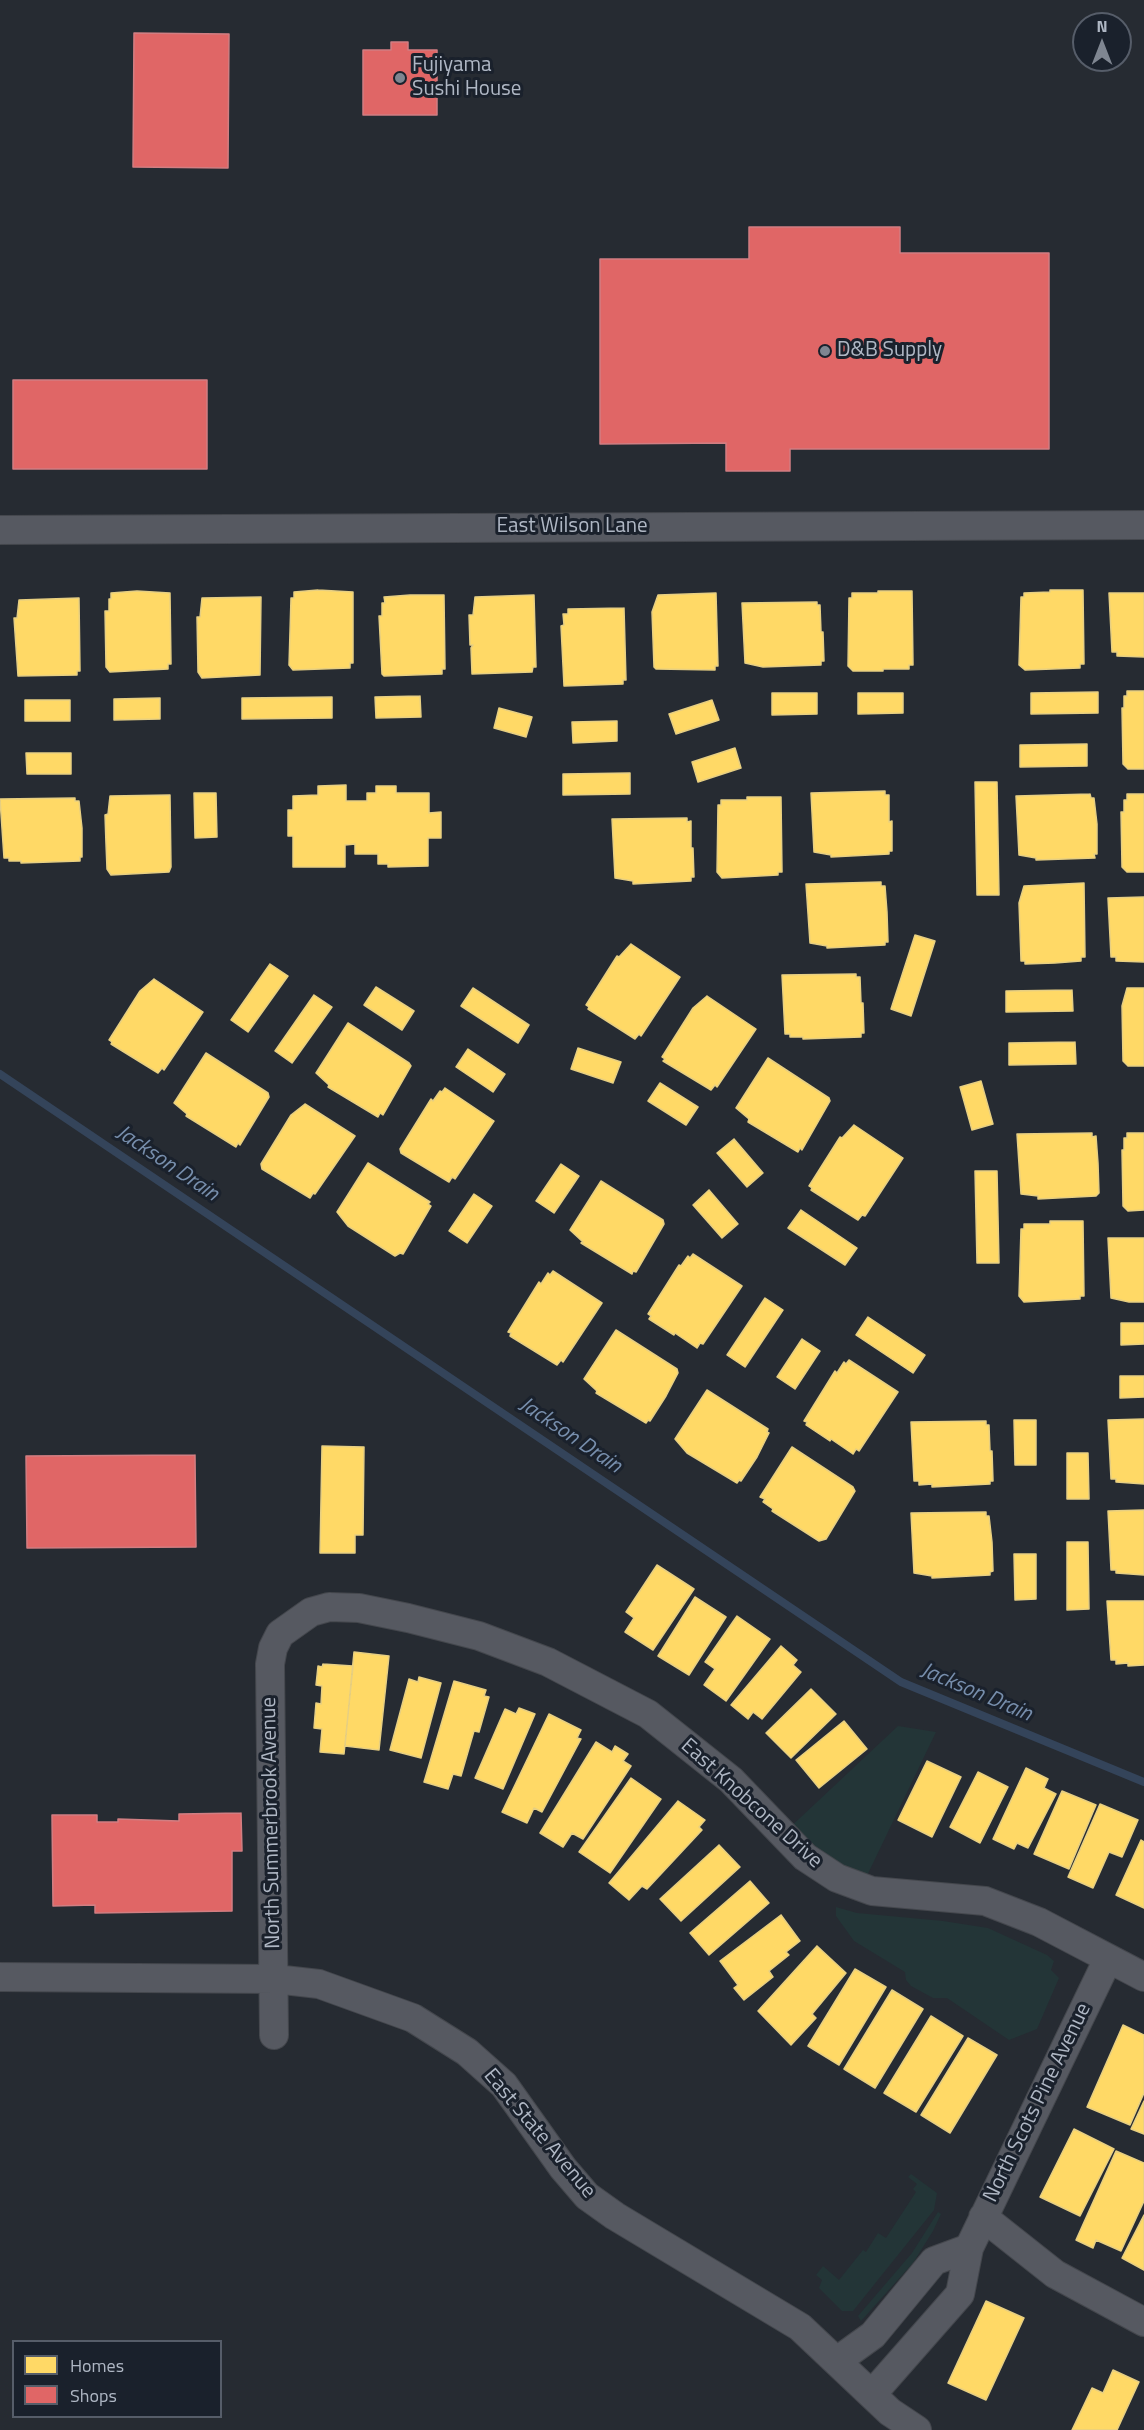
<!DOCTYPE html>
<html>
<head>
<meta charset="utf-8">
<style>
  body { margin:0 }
  #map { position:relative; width:1144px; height:2430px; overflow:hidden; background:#262b32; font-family:"Titillium Web",sans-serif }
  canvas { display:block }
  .legend { position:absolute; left:12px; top:2340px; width:210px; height:78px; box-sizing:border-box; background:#1a212c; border:2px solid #565d69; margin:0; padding:8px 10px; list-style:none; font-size:18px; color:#afb7c4 }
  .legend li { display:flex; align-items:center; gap:12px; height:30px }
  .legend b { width:30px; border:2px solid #565d69 }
  .north { position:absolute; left:1072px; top:12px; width:60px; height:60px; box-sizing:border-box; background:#1a212c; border:2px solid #565d69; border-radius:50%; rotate:0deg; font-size:16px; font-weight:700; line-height:24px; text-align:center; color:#afb7c4 }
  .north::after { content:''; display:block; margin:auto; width:21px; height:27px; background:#7f8691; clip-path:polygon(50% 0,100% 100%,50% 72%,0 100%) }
</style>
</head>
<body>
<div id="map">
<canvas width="1144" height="2430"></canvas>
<ul class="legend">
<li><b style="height:16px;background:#ffd966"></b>Homes</li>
<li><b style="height:16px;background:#e06666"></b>Shops</li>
</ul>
<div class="north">N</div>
</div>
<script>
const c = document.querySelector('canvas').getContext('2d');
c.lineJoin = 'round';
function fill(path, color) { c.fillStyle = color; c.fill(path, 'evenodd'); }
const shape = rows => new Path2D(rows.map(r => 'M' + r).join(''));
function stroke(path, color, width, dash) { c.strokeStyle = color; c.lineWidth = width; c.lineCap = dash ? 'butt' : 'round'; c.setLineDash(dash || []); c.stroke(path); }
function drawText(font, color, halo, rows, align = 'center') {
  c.font = font + ' "Titillium Web",sans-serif'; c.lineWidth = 6; c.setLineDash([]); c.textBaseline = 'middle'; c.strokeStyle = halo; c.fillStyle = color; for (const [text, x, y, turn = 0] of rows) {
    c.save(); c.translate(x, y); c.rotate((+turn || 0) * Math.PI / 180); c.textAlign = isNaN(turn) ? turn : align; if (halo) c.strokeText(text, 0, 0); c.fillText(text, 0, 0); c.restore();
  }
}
fill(shape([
  [898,1726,936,1732,863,1884,785,1832],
  [836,1907,857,1913,943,1921,988,1928,1047,1955,1054,1961,1051,1970,1059,1978,1037,2029,1009,2040,947,1998,933,1998,911,1986,906,1980,905,1972,854,1941,836,1916],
  [911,2174,937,2193,934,2210,853,2311,842,2311,819,2288,822,2280,816,2275,823,2266,839,2280,863,2250,866,2252,878,2233,886,2238,916,2192,913,2189,917,2184,908,2177],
  [938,2212,941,2214,933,2231,913,2263,861,2321,858,2316,912,2253]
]), '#233537');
const homes = shape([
  [318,590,353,592,353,663,350,663,350,668,293,670,289,665,291,598,294,598,294,592,318,590],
  [1050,590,1083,590,1084,664,1080,664,1080,668,1025,670,1019,665,1021,597,1024,597,1024,593,1050,592,1050,590],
  [137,591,170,593,171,664,168,664,168,669,110,672,106,667,105,611,109,611,109,599,111,599,111,593,137,591],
  [878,591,912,591,913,665,909,665,909,669,883,669,883,671,853,671,848,666,849,598,852,598,852,593,878,593,878,591],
  [716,593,718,666,715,666,715,670,656,669,654,667,652,612,658,595,716,593],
  [1109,593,1144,593,1144,657,1117,656,1117,652,1112,652,1109,593],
  [410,595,444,595,445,669,442,669,442,674,384,676,382,674,379,616,382,616,382,603,385,603,384,597,410,595],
  [534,595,536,667,533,667,532,672,472,674,471,648,473,645,470,645,469,615,473,615,475,597,534,595],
  [261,597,260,675,202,678,198,672,197,617,200,617,202,598,261,597],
  [79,598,80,671,77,671,77,675,18,676,14,618,17,618,19,600,79,598],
  [817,602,817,605,820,605,821,632,823,632,824,661,821,661,821,665,763,667,745,663,742,603,817,602],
  [624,608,626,680,623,680,623,684,564,686,561,626,564,625,563,614,568,614,568,609,624,608],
  [1127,691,1144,691,1144,769,1128,769,1123,764,1122,708,1124,708,1124,696,1127,696,1127,691],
  [1098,692,1098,713,1031,714,1031,693,1098,692],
  [772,693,817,693,817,714,772,715,772,693],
  [858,693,903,693,903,713,858,714,858,693],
  [420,696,421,717,376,718,375,697,420,696],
  [332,697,332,718,242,719,242,698,332,697],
  [160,698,160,719,114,720,114,699,160,698],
  [25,700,70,700,70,721,25,721,25,700],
  [712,700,719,720,676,734,669,714,712,700],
  [499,708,532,717,526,737,494,728,499,708],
  [617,721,617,741,573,743,572,722,617,721],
  [1087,744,1087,766,1020,767,1020,745,1087,744],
  [735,748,741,768,698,782,692,762,735,748],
  [26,753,71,753,71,774,27,774,26,753],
  [630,773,630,794,563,795,563,774,630,773],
  [975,782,997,782,999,895,977,895,975,782],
  [346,785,346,801,367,801,367,793,376,793,376,786,396,786,396,793,429,793,429,813,441,812,441,838,428,838,428,866,388,867,388,864,378,864,378,854,355,854,355,844,345,845,345,867,293,867,293,836,288,836,288,810,293,810,293,796,318,795,318,786,346,785],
  [885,791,885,795,889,795,889,822,892,821,892,851,889,851,889,854,831,857,831,855,814,852,811,793,885,791],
  [194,793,216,793,217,837,195,838,194,793],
  [1090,794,1091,798,1094,798,1097,824,1097,854,1094,854,1095,858,1036,860,1036,858,1019,855,1016,796,1090,794],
  [1127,794,1144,794,1144,872,1127,872,1122,867,1121,812,1124,812,1124,800,1127,800,1127,794],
  [170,795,171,867,169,872,111,875,107,869,106,844,105,815,108,814,110,796,170,795],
  [747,797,781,797,782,872,778,872,778,875,722,878,717,872,718,805,721,805,721,800,747,800,747,797],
  [75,798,75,801,79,801,82,828,82,857,80,857,80,861,21,863,21,861,9,861,9,858,4,858,0,799,75,798],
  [687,818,687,822,691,821,691,848,693,848,694,877,691,877,691,881,633,884,633,881,615,878,612,819,687,818],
  [881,882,881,886,885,886,887,912,888,942,885,942,885,945,827,948,827,946,810,943,806,884,881,882],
  [1084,883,1085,957,1081,957,1081,961,1055,963,1025,964,1025,961,1021,961,1019,903,1024,886,1084,883],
  [1144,897,1144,962,1116,961,1116,957,1111,957,1108,898,1144,897],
  [915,935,935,941,911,1016,891,1009,915,935],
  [631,944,680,977,641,1036,639,1034,635,1039,588,1009,589,1007,586,1005,617,956,619,957,631,944],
  [270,964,288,976,248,1032,231,1020,270,964],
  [856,974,856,977,860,977,861,1003,863,1003,864,1033,861,1033,861,1037,803,1039,803,1037,790,1037,790,1034,785,1034,782,975,856,974],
  [154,979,203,1012,164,1070,162,1068,158,1073,111,1044,112,1042,109,1040,140,991,154,979],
  [376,987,414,1011,402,1030,364,1005,376,987],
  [473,988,529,1025,518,1043,461,1006,473,988],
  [1127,988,1144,988,1144,1066,1128,1066,1123,1061,1122,1006,1127,988],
  [1072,990,1073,1011,1006,1012,1006,991,1072,990],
  [314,995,332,1007,292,1063,275,1051,314,995],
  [707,996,756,1029,717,1087,715,1085,711,1090,663,1061,665,1059,662,1057,693,1008,707,996],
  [348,1023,409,1063,411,1066,383,1115,380,1113,378,1117,328,1087,329,1085,316,1073,348,1023],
  [1075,1042,1076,1064,1009,1065,1009,1043,1075,1042],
  [578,1048,621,1062,613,1083,571,1069,578,1048],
  [468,1049,505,1074,493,1092,456,1067,468,1049],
  [206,1053,268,1093,269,1097,240,1145,238,1143,236,1147,186,1116,187,1114,174,1103,206,1053],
  [768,1058,829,1098,830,1101,802,1150,800,1148,798,1152,748,1122,749,1119,736,1108,768,1058],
  [981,1081,993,1124,972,1130,960,1087,981,1081],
  [660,1083,698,1107,686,1125,648,1101,660,1083],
  [445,1088,494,1121,455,1179,452,1177,449,1182,401,1153,400,1149,431,1099,433,1101,440,1091,442,1092,445,1088],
  [305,1104,355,1136,315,1194,313,1193,310,1198,262,1169,261,1164,291,1115,305,1104],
  [854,1125,903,1158,865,1216,862,1215,858,1220,811,1190,812,1188,809,1186,840,1137,842,1138,854,1125],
  [1092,1133,1092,1137,1096,1136,1098,1163,1099,1193,1096,1196,1038,1199,1038,1196,1021,1194,1017,1134,1092,1133],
  [1127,1133,1144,1133,1144,1210,1128,1211,1123,1206,1122,1150,1124,1150,1124,1138,1127,1138,1127,1133],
  [734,1139,763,1173,747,1187,717,1153,734,1139],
  [368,1163,430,1202,428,1204,431,1206,403,1254,400,1253,395,1256,348,1226,337,1212,368,1163],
  [561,1164,579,1176,554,1213,536,1201,561,1164],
  [975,1171,997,1171,999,1263,977,1263,975,1171],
  [601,1181,663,1220,664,1224,636,1272,633,1271,632,1274,581,1243,583,1242,570,1230,601,1181],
  [709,1190,738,1224,722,1238,693,1205,709,1190],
  [474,1194,492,1206,467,1243,449,1231,474,1194],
  [801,1210,857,1248,845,1265,788,1228,801,1210],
  [1050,1221,1083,1221,1084,1296,1080,1296,1080,1299,1024,1302,1019,1296,1021,1229,1024,1229,1024,1224,1050,1224,1050,1221],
  [1108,1238,1144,1238,1144,1302,1129,1302,1111,1298,1108,1238],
  [693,1254,742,1286,703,1344,700,1343,697,1348,675,1333,674,1335,649,1319,651,1316,648,1314,679,1265,681,1266,688,1256,690,1258,693,1254],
  [553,1271,602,1303,563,1362,561,1360,557,1365,510,1336,511,1333,508,1332,539,1282,541,1284,548,1273,550,1275,553,1271],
  [765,1298,783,1310,745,1367,727,1355,765,1298],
  [868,1317,925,1355,913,1373,856,1335,868,1317],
  [1121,1323,1144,1323,1144,1344,1121,1345,1121,1323],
  [616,1330,677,1369,678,1373,666,1396,650,1421,648,1420,646,1423,596,1393,597,1391,584,1379,616,1330],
  [802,1339,820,1351,795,1389,777,1377,802,1339],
  [849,1360,898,1392,859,1451,856,1449,853,1454,831,1439,830,1441,806,1425,807,1422,804,1421,835,1371,837,1373,844,1362,846,1364,849,1360],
  [1120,1376,1144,1376,1144,1397,1120,1398,1120,1376],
  [707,1390,768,1429,767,1432,769,1433,757,1457,741,1481,739,1480,737,1483,687,1453,675,1439,707,1390],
  [1144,1419,1144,1484,1116,1482,1116,1479,1111,1479,1108,1420,1144,1419],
  [1014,1420,1036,1420,1036,1465,1015,1465,1014,1420],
  [986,1421,986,1425,989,1425,990,1451,992,1451,993,1481,990,1481,990,1484,932,1487,932,1484,919,1485,919,1481,914,1481,911,1422,986,1421],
  [322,1446,364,1447,363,1535,355,1535,355,1553,320,1553,322,1446],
  [792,1447,853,1487,855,1491,826,1539,819,1541,772,1511,773,1509,763,1502,765,1499,760,1497,792,1447],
  [1067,1453,1088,1453,1089,1499,1067,1499,1067,1453],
  [1144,1510,1144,1575,1116,1573,1116,1570,1111,1570,1108,1511,1144,1510],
  [986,1512,986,1516,989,1516,992,1542,993,1571,990,1572,990,1575,932,1578,932,1576,914,1573,911,1513,986,1512],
  [1067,1542,1088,1542,1089,1609,1067,1610,1067,1542],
  [1014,1554,1036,1554,1036,1599,1015,1600,1014,1554],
  [657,1565,694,1589,653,1650,625,1632,634,1618,626,1612,657,1565],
  [695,1597,726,1617,689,1675,658,1656,695,1597],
  [1107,1601,1144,1601,1144,1665,1128,1666,1128,1663,1116,1664,1116,1660,1111,1660,1107,1601],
  [737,1616,770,1639,726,1701,704,1685,715,1669,705,1662,737,1616],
  [781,1646,797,1660,793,1665,801,1672,762,1719,753,1712,748,1719,731,1705,781,1646],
  [354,1652,389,1656,379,1750,345,1746,354,1652],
  [323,1664,353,1666,344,1754,320,1752,322,1729,314,1728,316,1703,321,1704,322,1686,316,1685,318,1666,322,1667,323,1664],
  [419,1677,441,1683,421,1758,390,1750,409,1679,418,1682,419,1677],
  [454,1681,486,1690,484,1696,489,1697,479,1732,474,1731,461,1776,453,1774,448,1789,424,1782,454,1681],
  [811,1689,836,1714,791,1758,766,1733,811,1689],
  [519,1708,535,1714,503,1789,475,1778,505,1709,516,1714,519,1708],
  [549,1714,581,1730,577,1738,581,1739,542,1812,534,1808,527,1823,502,1812,549,1714],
  [844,1721,867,1749,819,1788,796,1760,844,1721],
  [596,1742,612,1752,615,1746,628,1754,623,1761,631,1766,583,1839,572,1833,563,1847,540,1833,596,1742],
  [927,1761,961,1777,932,1837,898,1820,927,1761],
  [1026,1768,1048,1779,1044,1788,1056,1794,1028,1848,1017,1843,1014,1849,993,1839,1026,1768],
  [978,1772,1008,1787,980,1843,950,1827,978,1772],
  [631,1778,661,1799,610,1873,579,1852,631,1778],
  [1062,1791,1096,1805,1069,1869,1034,1854,1062,1791],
  [678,1801,705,1820,699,1827,702,1830,647,1889,642,1886,629,1900,609,1883,678,1801],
  [1100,1804,1138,1820,1122,1857,1109,1852,1093,1888,1068,1877,1100,1804],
  [1141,1840,1144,1842,1144,1908,1116,1895,1141,1840],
  [719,1845,740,1867,681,1921,660,1899,719,1845],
  [750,1881,769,1903,709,1955,690,1933,750,1881],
  [781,1915,800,1941,786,1952,789,1955,769,1971,773,1977,744,2000,734,1988,738,1985,720,1961,781,1915],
  [817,1946,846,1973,812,2014,816,2018,791,2045,758,2011,817,1946],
  [855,1969,886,1987,839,2065,808,2046,855,1969],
  [892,1990,923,2009,875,2088,844,2069,892,1990],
  [931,2016,963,2036,916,2112,884,2093,931,2016],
  [1123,2025,1144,2035,1144,2093,1130,2125,1087,2107,1123,2025],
  [968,2038,997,2055,950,2133,921,2115,968,2038],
  [1144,2101,1144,2134,1131,2129,1144,2101],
  [1074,2129,1114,2149,1080,2216,1040,2197,1074,2129],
  [1116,2151,1144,2163,1144,2201,1121,2251,1096,2240,1093,2248,1076,2240,1116,2151],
  [1144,2215,1144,2270,1122,2258,1144,2215],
  [986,2301,1024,2318,986,2400,948,2383,986,2301],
  [1113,2370,1139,2382,1117,2430,1072,2430,1092,2388,1103,2393,1113,2370]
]);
fill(homes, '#ffd966');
stroke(homes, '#e7cf82', 1.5);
const shops = shape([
  [134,33,229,34,228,168,133,167,134,33],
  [391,42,408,42,408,50,437,50,437,115,363,115,363,50,391,50,391,42],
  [749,227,900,227,900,253,1049,253,1049,449,790,449,790,471,726,471,726,443,600,444,600,259,749,259,749,227],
  [13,380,207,380,207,469,13,469,13,380],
  [195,1455,196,1547,27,1548,26,1456,195,1455],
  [241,1813,242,1851,232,1851,232,1911,95,1913,95,1905,53,1906,52,1815,97,1815,97,1822,118,1822,118,1819,179,1821,179,1814,241,1813]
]);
fill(shops, '#e06666');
stroke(shops, '#d17e82', 1.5);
stroke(shape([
  [0,1074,901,1682,1144,1782]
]), '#34445a', 8);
const minor = shape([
  [0,530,1144,525],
  [0,1977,275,1979,319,1984,413,2018,467,2052,504,2085,563,2168,587,2196,615,2216,800,2327,890,2412,917,2430],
  [274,2035,270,1664,273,1648,280,1634,311,1612,329,1607,359,1608,408,1618,479,1636,548,1662,648,1714,731,1780,805,1857,837,1878,872,1891,985,1901,1039,1922,1144,1977],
  [983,2217,1055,2274,1144,2322],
  [969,2248,1108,1959],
  [837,2361,873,2335,934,2261,969,2248,960,2294,873,2393]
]);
stroke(minor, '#44474d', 30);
stroke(minor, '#565961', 28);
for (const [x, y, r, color] of [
  [400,78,6,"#7f8691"],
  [825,351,6,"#7f8691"]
]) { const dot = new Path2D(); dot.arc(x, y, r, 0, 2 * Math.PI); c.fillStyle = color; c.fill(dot); stroke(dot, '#1a212c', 2); }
drawText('21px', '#afb7c4', '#1a212c', [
  ["Fujiyama",412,66],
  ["Sushi House",412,90],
  ["D&B Supply",837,351]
], 'left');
drawText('21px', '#afb7c4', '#1a212c', [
  ["East Wilson Lane",572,527],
  ["East Knobcone Drive",751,1804,42],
  ["North Summerbrook Avenue",272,1823,-91],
  ["North Scots Pine Avenue",1038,2103,-64],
  ["East State Avenue",539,2134,50]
]);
drawText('italic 22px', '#778eac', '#1a212c', [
  ["Jackson Drain",167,1164,34],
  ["Jackson Drain",570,1436,34],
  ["Jackson Drain",976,1693,23]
]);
</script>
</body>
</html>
